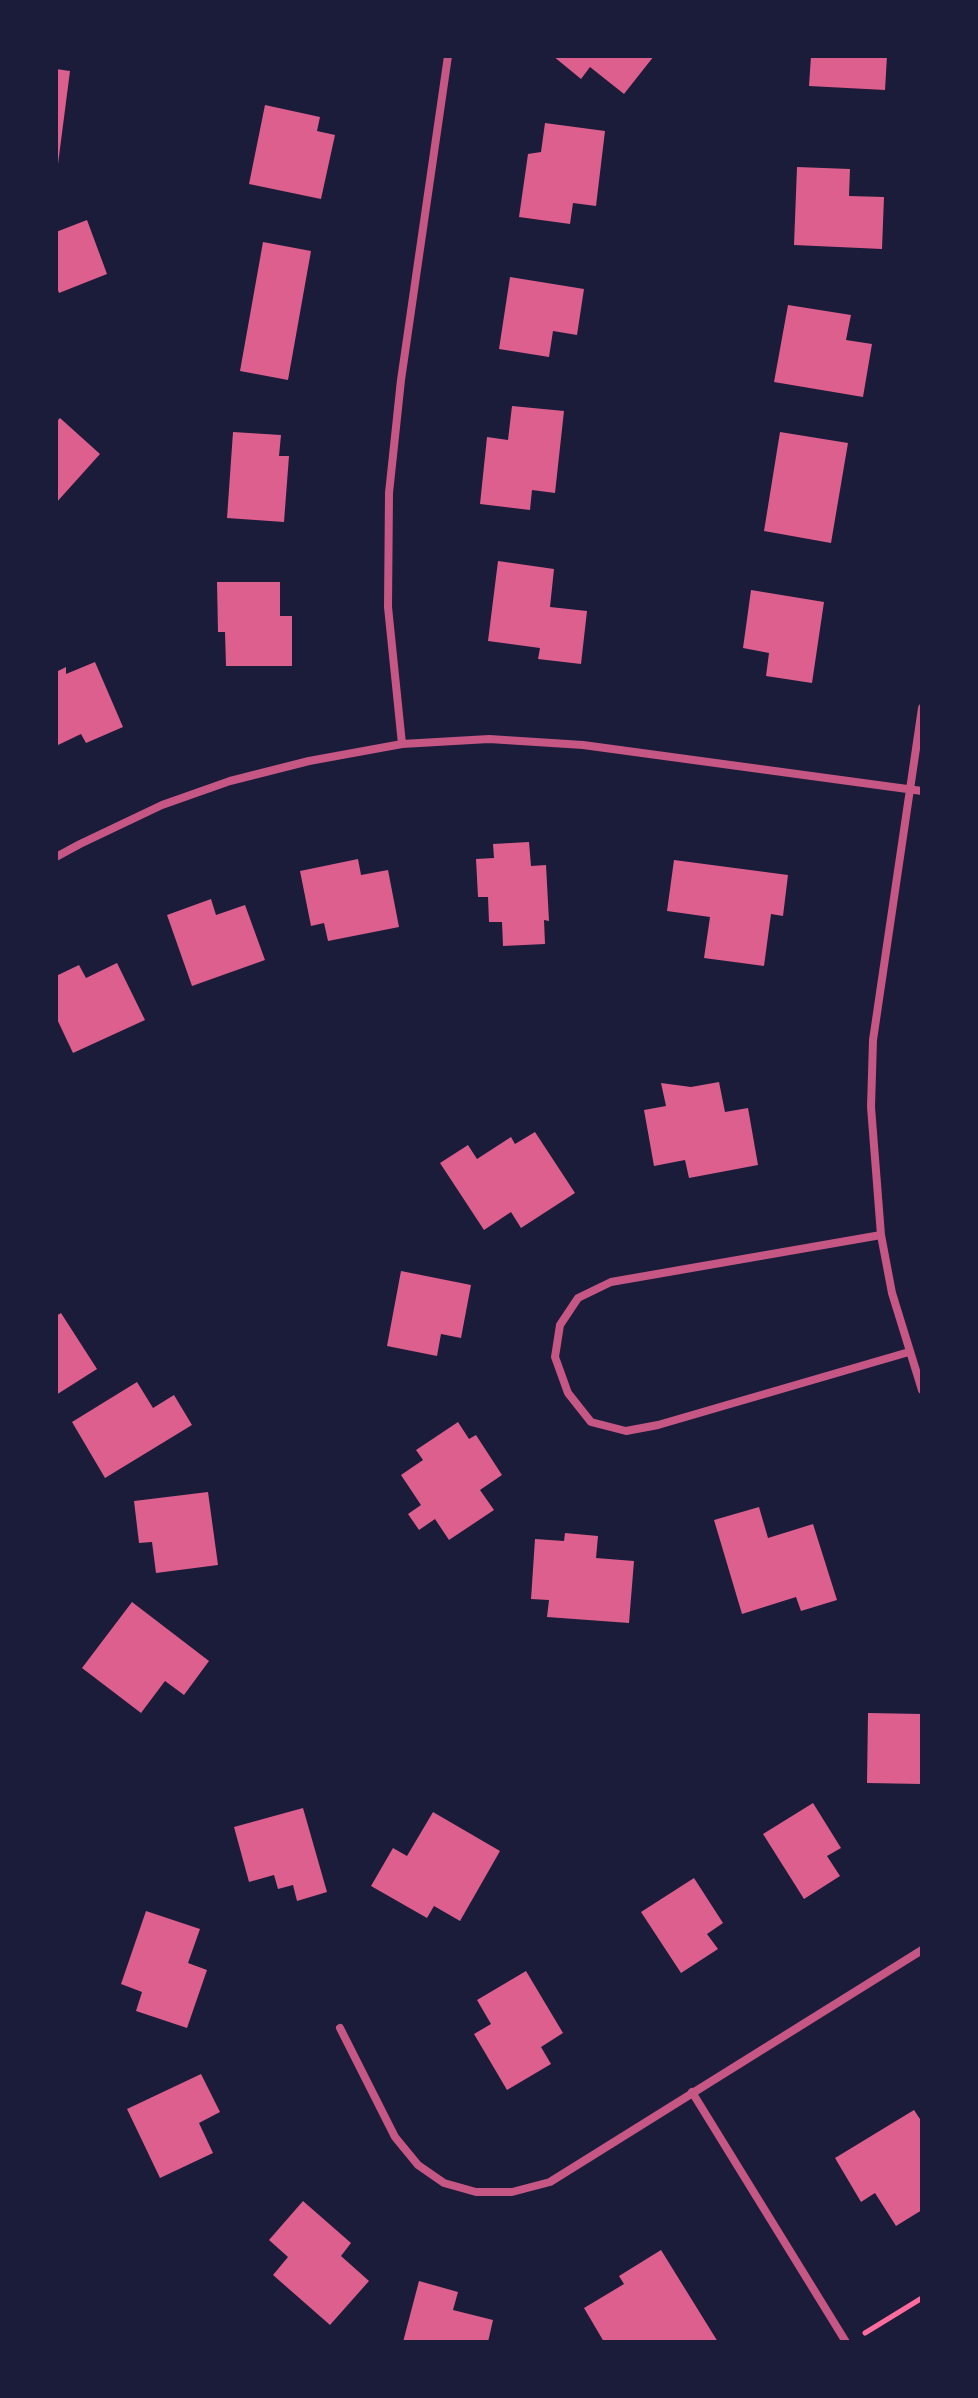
<!DOCTYPE html>
<html>
<head>
<meta charset="utf-8">
<style>
  body { margin:0 }
  #map { position:relative; width:978px; height:2398px; overflow:hidden; background:#1b1b3a; font-family:Poppins,sans-serif }
  canvas { display:block }
  .frame { position:absolute; inset:0; border:58px solid #1b1b3a; pointer-events:none }
</style>
</head>
<body>
<div id="map">
<canvas width="978" height="2398"></canvas>
<div class="frame"></div>
</div>
<script>
const c = document.querySelector('canvas').getContext('2d');
c.lineJoin = 'round';
function fill(path, color) { c.fillStyle = color; c.fill(path, 'evenodd'); }
const shape = rows => new Path2D(rows.map(r => 'M' + r).join(''));
function stroke(path, color, width, dash) { c.strokeStyle = color; c.lineWidth = width; c.lineCap = dash ? 'butt' : 'round'; c.setLineDash(dash || []); c.stroke(path); }
fill(shape([
  [553,56,654,56,624,94,590,67,581,79],
  [811,56,887,56,885,90,809,86],
  [56,69,70,71,58,164,56,164],
  [265,105,320,117,317,131,335,135,321,199,249,184],
  [545,123,605,131,596,206,573,203,570,224,519,217,528,154,541,152],
  [797,167,850,169,849,196,884,197,882,249,794,245],
  [87,220,107,274,59,293,56,285,56,232],
  [263,242,311,251,288,380,240,371],
  [510,277,584,289,577,335,553,331,549,357,499,349],
  [788,305,851,315,846,340,872,344,863,397,774,382],
  [512,406,564,411,555,493,532,490,530,510,480,504,487,437,508,440],
  [60,418,100,454,56,503,56,422],
  [233,432,281,435,279,456,289,456,284,522,227,518],
  [780,432,848,443,831,543,764,531],
  [498,561,554,569,550,607,587,611,581,664,538,659,540,648,488,641],
  [217,582,280,582,280,616,292,616,292,666,226,666,225,632,218,632],
  [751,590,824,602,812,683,766,676,769,653,743,648],
  [95,662,123,727,86,743,81,734,56,746,56,672,66,667,66,674],
  [529,842,531,866,546,865,549,921,544,920,545,944,503,946,502,922,489,922,488,897,478,897,476,859,494,858,493,844],
  [358,859,361,875,388,870,399,927,328,941,324,923,311,926,300,871],
  [674,860,788,875,783,916,771,914,764,966,704,958,710,917,667,911],
  [211,899,216,915,245,905,265,960,192,986,167,915],
  [117,963,145,1020,73,1053,56,1017,56,976,79,965,86,978],
  [719,1082,725,1112,748,1108,758,1165,689,1178,685,1160,654,1166,644,1110,666,1106,661,1083,691,1087],
  [535,1132,575,1193,521,1228,511,1212,484,1230,440,1163,468,1145,477,1159,511,1137,515,1144],
  [401,1271,471,1285,461,1338,441,1334,437,1356,387,1346],
  [61,1313,97,1369,56,1395,56,1316],
  [137,1382,153,1408,174,1395,192,1425,105,1478,72,1422],
  [458,1422,469,1439,476,1435,502,1475,480,1490,494,1510,449,1540,435,1519,419,1530,408,1514,421,1505,401,1475,423,1460,416,1450],
  [208,1492,218,1565,156,1573,152,1542,139,1543,134,1501],
  [759,1507,768,1538,813,1524,837,1600,801,1611,796,1597,742,1614,714,1520],
  [565,1533,598,1536,596,1558,634,1561,629,1623,547,1617,549,1600,531,1599,535,1539,564,1541],
  [132,1602,209,1661,184,1695,165,1681,141,1713,82,1668],
  [868,1713,922,1714,922,1784,867,1783],
  [813,1803,841,1848,827,1856,840,1876,804,1899,763,1834],
  [303,1808,327,1892,297,1901,293,1885,278,1889,274,1875,249,1882,234,1827],
  [433,1812,500,1851,460,1921,434,1906,427,1918,371,1886,393,1848,407,1856],
  [694,1878,723,1923,707,1934,718,1949,681,1973,641,1912],
  [146,1911,200,1929,188,1963,207,1970,187,2028,136,2011,142,1992,121,1984],
  [526,1971,563,2033,541,2047,551,2064,507,2090,474,2034,491,2024,477,2000],
  [201,2074,220,2112,199,2123,213,2153,160,2178,127,2109],
  [914,2110,922,2122,922,2210,896,2226,875,2193,861,2202,835,2158],
  [303,2201,351,2243,341,2256,369,2281,330,2325,273,2275,288,2257,269,2240],
  [661,2250,718,2342,604,2342,584,2308,624,2284,619,2276],
  [419,2281,458,2292,453,2310,493,2320,488,2342,403,2342]
]), '#dd5f8e');
stroke(shape([
  [865,2333,922,2298]
]), '#ff6b9d', 5);
stroke(shape([
  [922,708,873,1040,871,1107,881,1235,892,1293,922,1390],
  [402,744,388,607,389,493,401,380,448,56],
  [56,857,80,844,162,805,230,781,309,761,402,744,489,739,583,745,922,791],
  [881,1235,611,1282,578,1298,560,1325,555,1357,568,1393,591,1422,626,1431,658,1425,909,1352],
  [340,2028,395,2137,418,2165,444,2183,476,2192,512,2192,550,2182,922,1950],
  [692,2092,846,2342]
]), '#c65784', 8);
</script>
</body>
</html>
